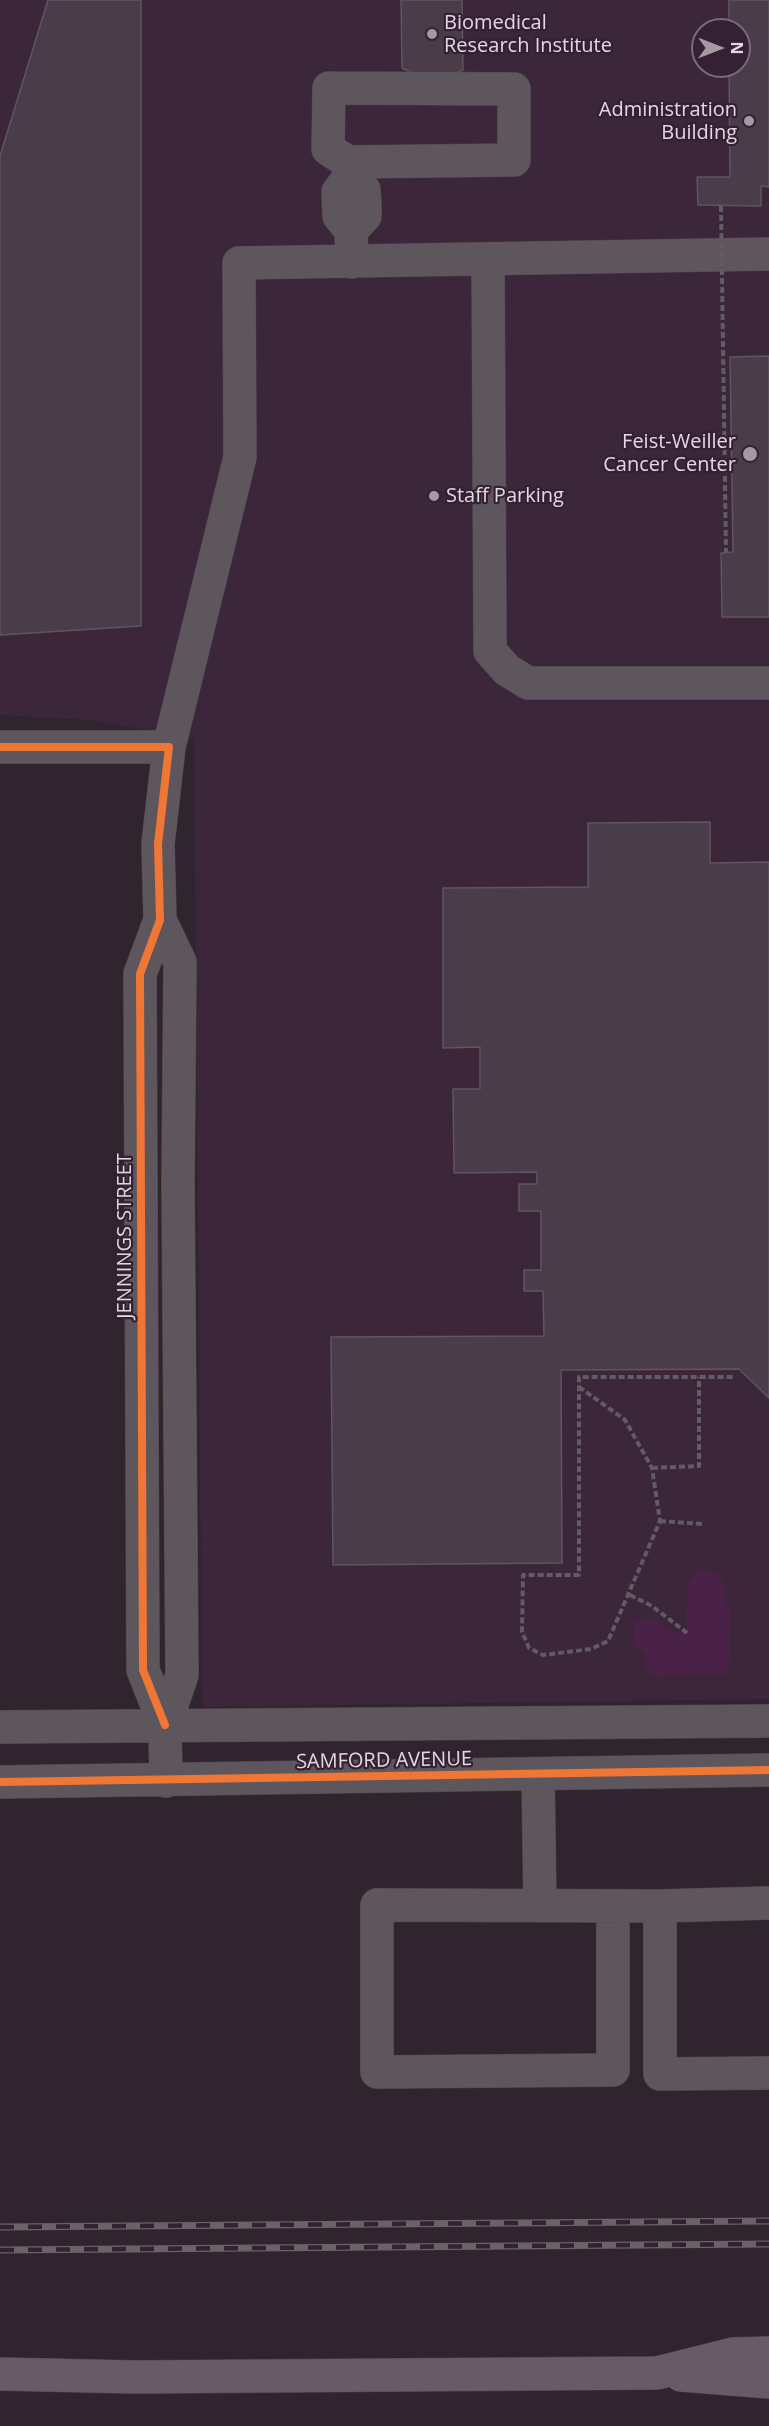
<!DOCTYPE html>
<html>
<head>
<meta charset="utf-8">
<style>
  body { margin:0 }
  #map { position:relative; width:769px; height:2426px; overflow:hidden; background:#30252f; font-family:"Open Sans",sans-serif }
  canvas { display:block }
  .north { position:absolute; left:691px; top:18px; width:60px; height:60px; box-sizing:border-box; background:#342133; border:2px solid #7a6a79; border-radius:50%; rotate:90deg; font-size:16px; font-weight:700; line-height:24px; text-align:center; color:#e4d7e2 }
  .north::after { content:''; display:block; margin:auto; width:21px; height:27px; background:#a599a3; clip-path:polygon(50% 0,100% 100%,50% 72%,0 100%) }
</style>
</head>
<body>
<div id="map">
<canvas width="769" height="2426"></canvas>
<div class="north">N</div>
</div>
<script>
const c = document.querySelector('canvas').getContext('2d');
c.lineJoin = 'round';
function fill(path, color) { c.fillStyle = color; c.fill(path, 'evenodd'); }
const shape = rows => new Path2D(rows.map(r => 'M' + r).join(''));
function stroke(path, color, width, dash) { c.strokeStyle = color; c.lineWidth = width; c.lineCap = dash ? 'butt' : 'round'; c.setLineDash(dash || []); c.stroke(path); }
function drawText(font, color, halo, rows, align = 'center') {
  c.font = font + ' "Open Sans",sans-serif'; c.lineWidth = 4.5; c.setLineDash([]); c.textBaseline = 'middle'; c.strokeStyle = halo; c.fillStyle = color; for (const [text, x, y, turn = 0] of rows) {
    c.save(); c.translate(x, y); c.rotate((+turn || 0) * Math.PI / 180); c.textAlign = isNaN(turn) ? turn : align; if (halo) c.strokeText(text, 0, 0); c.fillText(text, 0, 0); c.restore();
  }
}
fill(shape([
  [0,0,769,0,769,1699,202,1707,194,738,89,720,0,715],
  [703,30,739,30,739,66,703,66]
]), '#3c263a');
fill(shape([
  [697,1572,716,1572,724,1583,724,1601,731,1608,729,1674,651,1676,645,1668,644,1654,633,1645,634,1620,654,1620,671,1631,686,1633,687,1583]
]), '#4a2248');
const building = shape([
  [48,0,141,0,141,626,0,635,0,156,48,0],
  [401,0,462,0,463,70,448,76,422,77,402,68,401,0],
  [729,0,769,0,769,187,761,186,761,206,698,205,697,177,730,177,729,66,739,66,739,30,729,30,729,0],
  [769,356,769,617,722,617,721,553,733,552,730,357,769,356],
  [710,822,710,863,769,862,769,1398,739,1369,561,1370,562,1563,333,1565,331,1337,544,1336,543,1291,524,1291,524,1270,541,1270,541,1211,519,1211,519,1184,537,1184,537,1172,454,1173,453,1089,480,1089,480,1047,443,1048,443,888,588,887,588,823,710,822]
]);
fill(building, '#4b3c4a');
stroke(building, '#5f565e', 1.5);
const minor = shape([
  [329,88,514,89,514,160,348,162,328,149,329,88],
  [351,231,365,216,365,204,364,190,349,177,338,192,339,216,351,231,352,262],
  [488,259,490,651,507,670,528,683,769,683],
  [0,747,169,747],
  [160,920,180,962,178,1183,182,1675,165,1725,166,1781],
  [165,1725,143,1670,140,974,160,920,158,844,169,747,240,457,239,263,769,254],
  [0,1727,769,1721],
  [538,1774,540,1905],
  [0,1782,769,1770],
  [769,1903,660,1906,660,2074,769,2073],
  [613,1906,613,2070,377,2072,377,1905,660,1906]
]);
const highway = shape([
  [0,2374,134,2377,657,2373,733,2354,769,2353],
  [681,2375,769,2382]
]);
stroke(minor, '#4c434b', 34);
stroke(highway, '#4c434b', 34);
stroke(shape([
  [579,1387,625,1420,652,1468,660,1521,608,1641,591,1649,543,1655,529,1648,522,1632,523,1575,579,1575,579,1377,734,1377],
  [652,1468,699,1466,699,1377],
  [660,1521,703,1524],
  [630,1595,652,1606,687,1633]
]), '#625b61', 4, [6, 3]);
stroke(minor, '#5e565d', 33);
stroke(highway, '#685b67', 33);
const rail = shape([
  [0,2227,769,2221],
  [0,2250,769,2244]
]);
stroke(rail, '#6a6169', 7);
stroke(rail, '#342133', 4.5, [14]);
stroke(shape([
  [721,206,726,552]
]), '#625b61', 4, [6, 3]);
stroke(shape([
  [0,747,169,747,158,844,160,920,140,974,143,1670,165,1725],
  [0,1782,769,1770]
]), '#f07635', 8);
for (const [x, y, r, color] of [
  [432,34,6,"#a599a3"],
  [749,121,6,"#a599a3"],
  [750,454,8,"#a599a3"],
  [434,496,6,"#a599a3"]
]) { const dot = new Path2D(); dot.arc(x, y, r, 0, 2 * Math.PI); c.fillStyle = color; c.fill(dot); stroke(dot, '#342133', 2); }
drawText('20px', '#e4d7e2', '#342133', [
  ["Biomedical",444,23],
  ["Research Institute",444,46],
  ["Administration",737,110,"right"],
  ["Building",737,133,"right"],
  ["Feist-Weiller",736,442,"right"],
  ["Cancer Center",736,465,"right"],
  ["Staff Parking",446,496]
], 'left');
drawText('20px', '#e4d7e2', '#342133', [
  ["JENNINGS STREET",125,1236,-90],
  ["SAMFORD AVENUE",384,1761,-1]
]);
</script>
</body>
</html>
